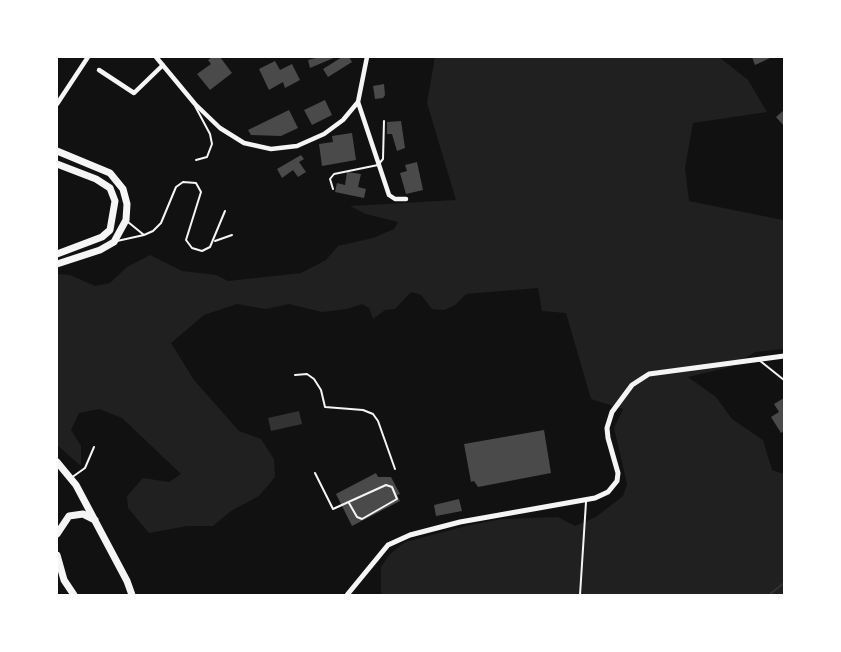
<!DOCTYPE html>
<html>
<head>
<meta charset="utf-8">
<style>
  body { margin:0 }
  #map { position:relative; width:841px; height:652px; overflow:hidden; background:#111; font-family:Georgia,serif }
  canvas { display:block }
  .frame { position:absolute; inset:0; border:58px solid #fff; pointer-events:none }
</style>
</head>
<body>
<div id="map">
<canvas width="841" height="652"></canvas>
<div class="frame"></div>
</div>
<script>
const c = document.querySelector('canvas').getContext('2d');
c.lineJoin = 'round';
function fill(path, color) { c.fillStyle = color; c.fill(path, 'evenodd'); }
const shape = rows => new Path2D(rows.map(r => 'M' + r).join(''));
function stroke(path, color, width, dash) { c.strokeStyle = color; c.lineWidth = width; c.lineCap = dash ? 'butt' : 'round'; c.setLineDash(dash || []); c.stroke(path); }
fill(shape([
  [435,57,719,57,748,80,767,112,693,123,685,168,689,201,783,220,784,349,755,352,730,367,688,377,716,397,732,419,763,440,772,470,784,474,784,595,381,595,381,567,390,554,405,542,470,525,502,519,558,517,575,526,596,517,623,496,627,484,614,428,623,409,591,399,566,313,542,311,538,288,466,294,455,305,444,310,432,309,421,295,411,292,395,309,385,310,373,319,369,308,362,304,347,309,322,312,289,304,266,309,237,304,204,315,171,343,194,380,239,431,261,439,274,459,275,477,259,496,231,511,213,526,187,526,149,533,128,508,127,496,143,478,169,482,181,474,122,418,99,409,79,413,71,430,81,446,81,466,57,445,57,274,70,275,95,286,110,283,127,267,150,255,182,271,216,275,228,281,301,273,326,260,338,246,373,238,394,229,398,222,366,214,350,206,456,200,427,103]
]), '#202020');
fill(shape([
  [299,411,302,424,271,431,268,418]
]), '#333');
stroke(shape([
  [769,595,784,583]
]), '#333', 2);
fill(shape([
  [212,57,220,57,232,73,210,90,197,74,211,64,208,60],
  [319,57,336,57,310,68,308,60],
  [342,57,349,57,352,62,328,77,323,69],
  [752,57,770,57,770,58,755,65],
  [275,61,280,70,292,64,300,80,285,88,283,82,269,90,259,69],
  [384,84,385,95,383,98,375,99,373,86],
  [325,100,332,115,312,125,304,110],
  [289,110,298,128,281,136,251,135,248,130],
  [784,110,784,126,776,117],
  [401,121,405,148,397,151,392,134,387,134,387,122],
  [352,133,356,160,322,166,319,144,333,142,332,136],
  [301,155,304,159,299,162,306,172,298,177,293,170,282,178,277,169],
  [417,162,423,190,406,194,400,173,407,171,405,165],
  [347,172,361,174,358,187,366,189,364,198,335,192,337,183,345,185],
  [784,398,784,431,781,433,771,417,779,412,774,404],
  [544,430,551,473,478,487,474,481,471,482,464,444],
  [376,473,378,477,391,477,400,494,397,495,400,501,352,526,336,494],
  [459,499,462,511,436,516,434,505]
]), '#4a4a4a');
stroke(shape([
  [253,57,257,57],
  [195,106,210,134,212,144,207,157,196,160],
  [333,189,330,179,334,174,378,165,383,159,384,121],
  [144,235,153,231,161,223,176,187,183,182,196,183,201,192,186,240,192,248,202,251,210,247,225,211],
  [117,241,144,235,128,222],
  [215,241,232,235],
  [759,360,784,380],
  [295,375,307,374,314,379,321,390,325,407,363,410,373,414,378,421,395,469],
  [315,473,333,509,386,485,392,487,397,499,362,519,357,517,349,503],
  [71,478,85,468,94,447],
  [580,595,586,502]
]), '#f5f5f5', 2);
stroke(shape([
  [156,57,195,104,220,128,244,143,271,149,297,146,324,134,343,120,358,102,367,57],
  [99,70,134,93,163,65],
  [358,102,389,195,395,199,406,199],
  [57,104,88,57]
]), '#f5f5f5', 4.5);
stroke(shape([
  [347,595,388,545,410,535,460,522,595,498,608,492,617,481,618,473,608,438,607,428,612,412,632,385,649,374,784,356]
]), '#f5f5f5', 5);
stroke(shape([
  [57,151,110,173,123,189,127,204,126,220,114,242,100,250,57,264],
  [57,164,96,179,110,188,115,201,110,230,102,237,57,254],
  [57,462,76,485,127,581,132,595],
  [57,534,69,516,83,514,95,520],
  [57,555,64,580,74,595]
]), '#f5f5f5', 7);
</script>
</body>
</html>
